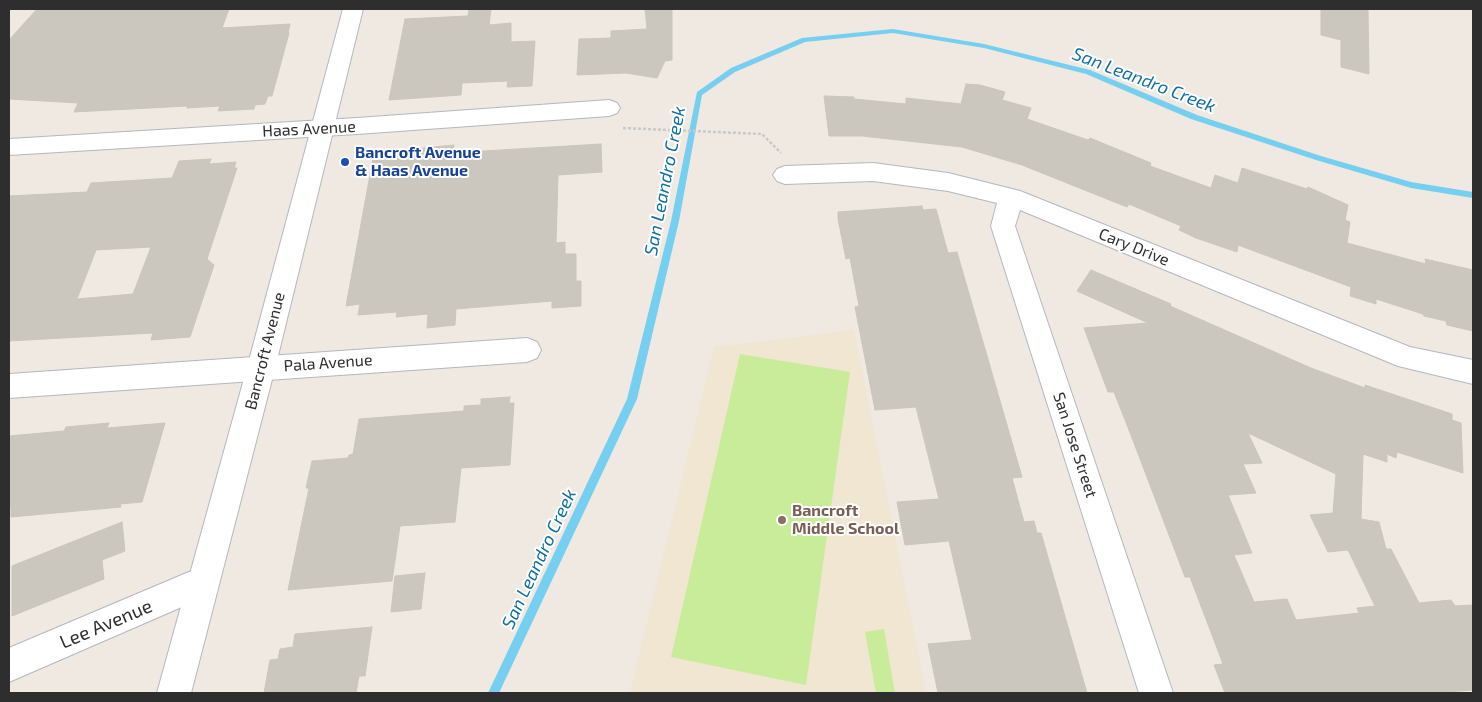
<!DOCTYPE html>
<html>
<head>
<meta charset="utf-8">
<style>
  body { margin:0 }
  #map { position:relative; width:1482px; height:702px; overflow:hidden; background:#efe9e1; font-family:"Exo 2",sans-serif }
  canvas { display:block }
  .frame { position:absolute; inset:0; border:10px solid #2e2e2e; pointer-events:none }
</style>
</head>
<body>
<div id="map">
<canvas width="1482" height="702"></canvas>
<div class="frame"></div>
</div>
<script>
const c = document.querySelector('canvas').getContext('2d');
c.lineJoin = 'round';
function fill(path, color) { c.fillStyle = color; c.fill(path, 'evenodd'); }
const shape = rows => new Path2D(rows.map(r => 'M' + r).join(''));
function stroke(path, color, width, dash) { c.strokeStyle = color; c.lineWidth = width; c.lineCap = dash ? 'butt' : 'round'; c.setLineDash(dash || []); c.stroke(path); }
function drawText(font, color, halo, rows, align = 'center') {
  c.font = font + ' "Exo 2",sans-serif'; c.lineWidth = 4; c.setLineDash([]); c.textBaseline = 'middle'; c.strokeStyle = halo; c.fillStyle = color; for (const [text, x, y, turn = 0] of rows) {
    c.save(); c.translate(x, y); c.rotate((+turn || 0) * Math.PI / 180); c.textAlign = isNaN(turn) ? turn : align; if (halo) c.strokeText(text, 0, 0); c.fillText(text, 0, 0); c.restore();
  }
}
fill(shape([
  [854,330,926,693,630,693,714,347]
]), '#f0e6d1');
fill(shape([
  [740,354,850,372,806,685,671,657],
  [884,629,895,693,876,693,865,632]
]), '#c9ec9a');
fill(shape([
  [893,29,984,44,1090,70,1197,115,1321,156,1411,182,1473,192,1473,198,1411,188,1316,160,1191,119,1086,74,984,48,893,33,805,42,735,72,702,95,679,221,637,399,499,693,488,693,627,399,671,221,697,92,731,68,802,38,893,29]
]), '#75cff0');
const building = shape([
  [37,9,229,9,222,28,290,24,288,34,289,33,272,96,268,96,265,104,255,105,254,109,218,111,220,106,187,108,187,106,74,112,78,103,9,99,9,40,37,9],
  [469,9,491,9,489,25,511,23,511,42,535,41,532,86,507,87,508,81,462,83,461,95,389,100,405,19,468,16,469,9],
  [645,9,672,9,672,60,665,61,657,78,626,73,577,75,579,39,611,38,611,31,647,29,645,9],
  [1321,9,1368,9,1369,74,1341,67,1341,40,1321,35,1321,9],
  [966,84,980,85,1005,92,1002,100,1031,108,1027,119,1088,140,1090,138,1151,163,1150,166,1211,188,1215,175,1238,183,1242,168,1307,189,1308,187,1348,205,1345,220,1350,222,1347,243,1426,264,1425,259,1473,270,1473,331,1447,325,1446,321,1424,316,1423,314,1376,299,1376,304,1350,296,1351,287,1238,245,1237,252,1196,238,1179,230,1181,226,1129,204,1127,207,1022,165,962,147,862,136,829,136,824,96,854,97,854,99,906,104,906,98,961,104,966,84],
  [601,144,602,172,558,175,556,243,565,242,565,254,576,254,576,281,581,281,581,306,552,308,552,301,456,309,455,325,427,328,428,314,396,317,397,312,358,315,360,304,346,306,374,153,454,145,453,149,462,149,461,152,467,152,601,144],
  [211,159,209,164,236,162,234,168,237,168,207,259,214,265,190,337,151,340,153,333,9,341,9,196,87,192,91,183,172,178,179,161,211,159],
  [151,247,133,294,77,299,96,250,151,247],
  [922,206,923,210,936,209,948,253,957,252,1022,477,1012,478,1024,522,1034,521,1037,533,1041,533,1087,693,938,693,928,644,972,640,949,541,905,545,897,502,939,499,916,407,875,410,855,307,859,306,850,258,846,259,838,219,838,212,922,206],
  [1091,270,1171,304,1170,306,1311,368,1365,388,1365,385,1452,414,1452,420,1461,423,1463,473,1397,452,1396,458,1387,454,1387,462,1363,454,1361,519,1379,522,1386,549,1391,549,1419,603,1451,600,1455,606,1473,605,1473,690,1431,693,1225,693,1214,665,1223,664,1190,577,1185,577,1129,430,1114,392,1108,392,1084,328,1148,323,1077,291,1091,270],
  [1248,433,1336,474,1333,513,1310,515,1328,552,1348,550,1375,606,1357,608,1359,613,1296,620,1287,599,1254,602,1234,555,1252,553,1228,495,1256,493,1243,464,1262,463,1248,433],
  [510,397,509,403,514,403,510,465,461,468,455,522,400,526,392,581,288,590,309,488,306,488,312,461,348,458,349,455,353,454,359,419,464,411,464,406,481,405,481,399,510,397],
  [109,423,107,428,165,423,142,502,120,504,121,507,11,517,11,504,9,510,9,436,64,431,66,427,109,423],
  [122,522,125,551,102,560,104,579,12,616,12,566,122,522],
  [425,573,421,609,391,612,395,576,425,573],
  [372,627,365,676,359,676,356,693,264,693,270,660,278,659,280,649,293,647,295,634,372,627]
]);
fill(building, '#cbc7bf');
stroke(building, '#cbc5ba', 1);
const minor = shape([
  [609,100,617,103,620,108,617,113,609,116,357,134,9,155,9,139,357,118,609,100],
  [873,163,948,173,1020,191,1410,347,1473,360,1473,384,1398,366,1020,210,1015,226,1173,693,1139,693,991,226,997,203,948,191,873,181,785,184,777,181,773,175,777,169,785,166,873,163],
  [527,338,537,342,541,350,537,358,527,362,9,398,9,374,527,338],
  [203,566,214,571,219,582,214,593,9,682,9,648,203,566]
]);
const secondary = shape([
  [343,9,363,9,275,368,191,693,157,693,247,368,343,9]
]);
stroke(minor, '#b4b7c1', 2);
stroke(secondary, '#b4b7c1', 2);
stroke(shape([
  [623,128,762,134,781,153]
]), '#c9c9c9', 2.5, [3, 2]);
fill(minor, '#fff');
fill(secondary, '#fff');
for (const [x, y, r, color] of [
  [345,162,5,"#1a4fb4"],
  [782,520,5,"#8d6e63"]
]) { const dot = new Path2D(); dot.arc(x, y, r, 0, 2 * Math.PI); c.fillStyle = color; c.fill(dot); stroke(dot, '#fff', 2); }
drawText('16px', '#2e2e2e', '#fff', [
  ["Haas Avenue",309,129,-3],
  ["Cary Drive",1134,247,22],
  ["Bancroft Avenue",265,351,-76],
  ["Pala Avenue",328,363,-4],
  ["San Jose Street",1075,445,72]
]);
drawText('bold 16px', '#164399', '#fff', [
  ["Bancroft Avenue",355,153],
  ["& Haas Avenue",355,171]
], 'left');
drawText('bold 16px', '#785e54', '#fff', [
  ["Bancroft",792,511],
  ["Middle School",792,529]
], 'left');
drawText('italic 18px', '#0d6fa3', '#fff', [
  ["San Leandro Creek",1144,80,21],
  ["San Leandro Creek",665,181,-79],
  ["San Leandro Creek",539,559,-65]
]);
drawText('19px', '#2e2e2e', '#fff', [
  ["Lee Avenue",106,624,-23]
]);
</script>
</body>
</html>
